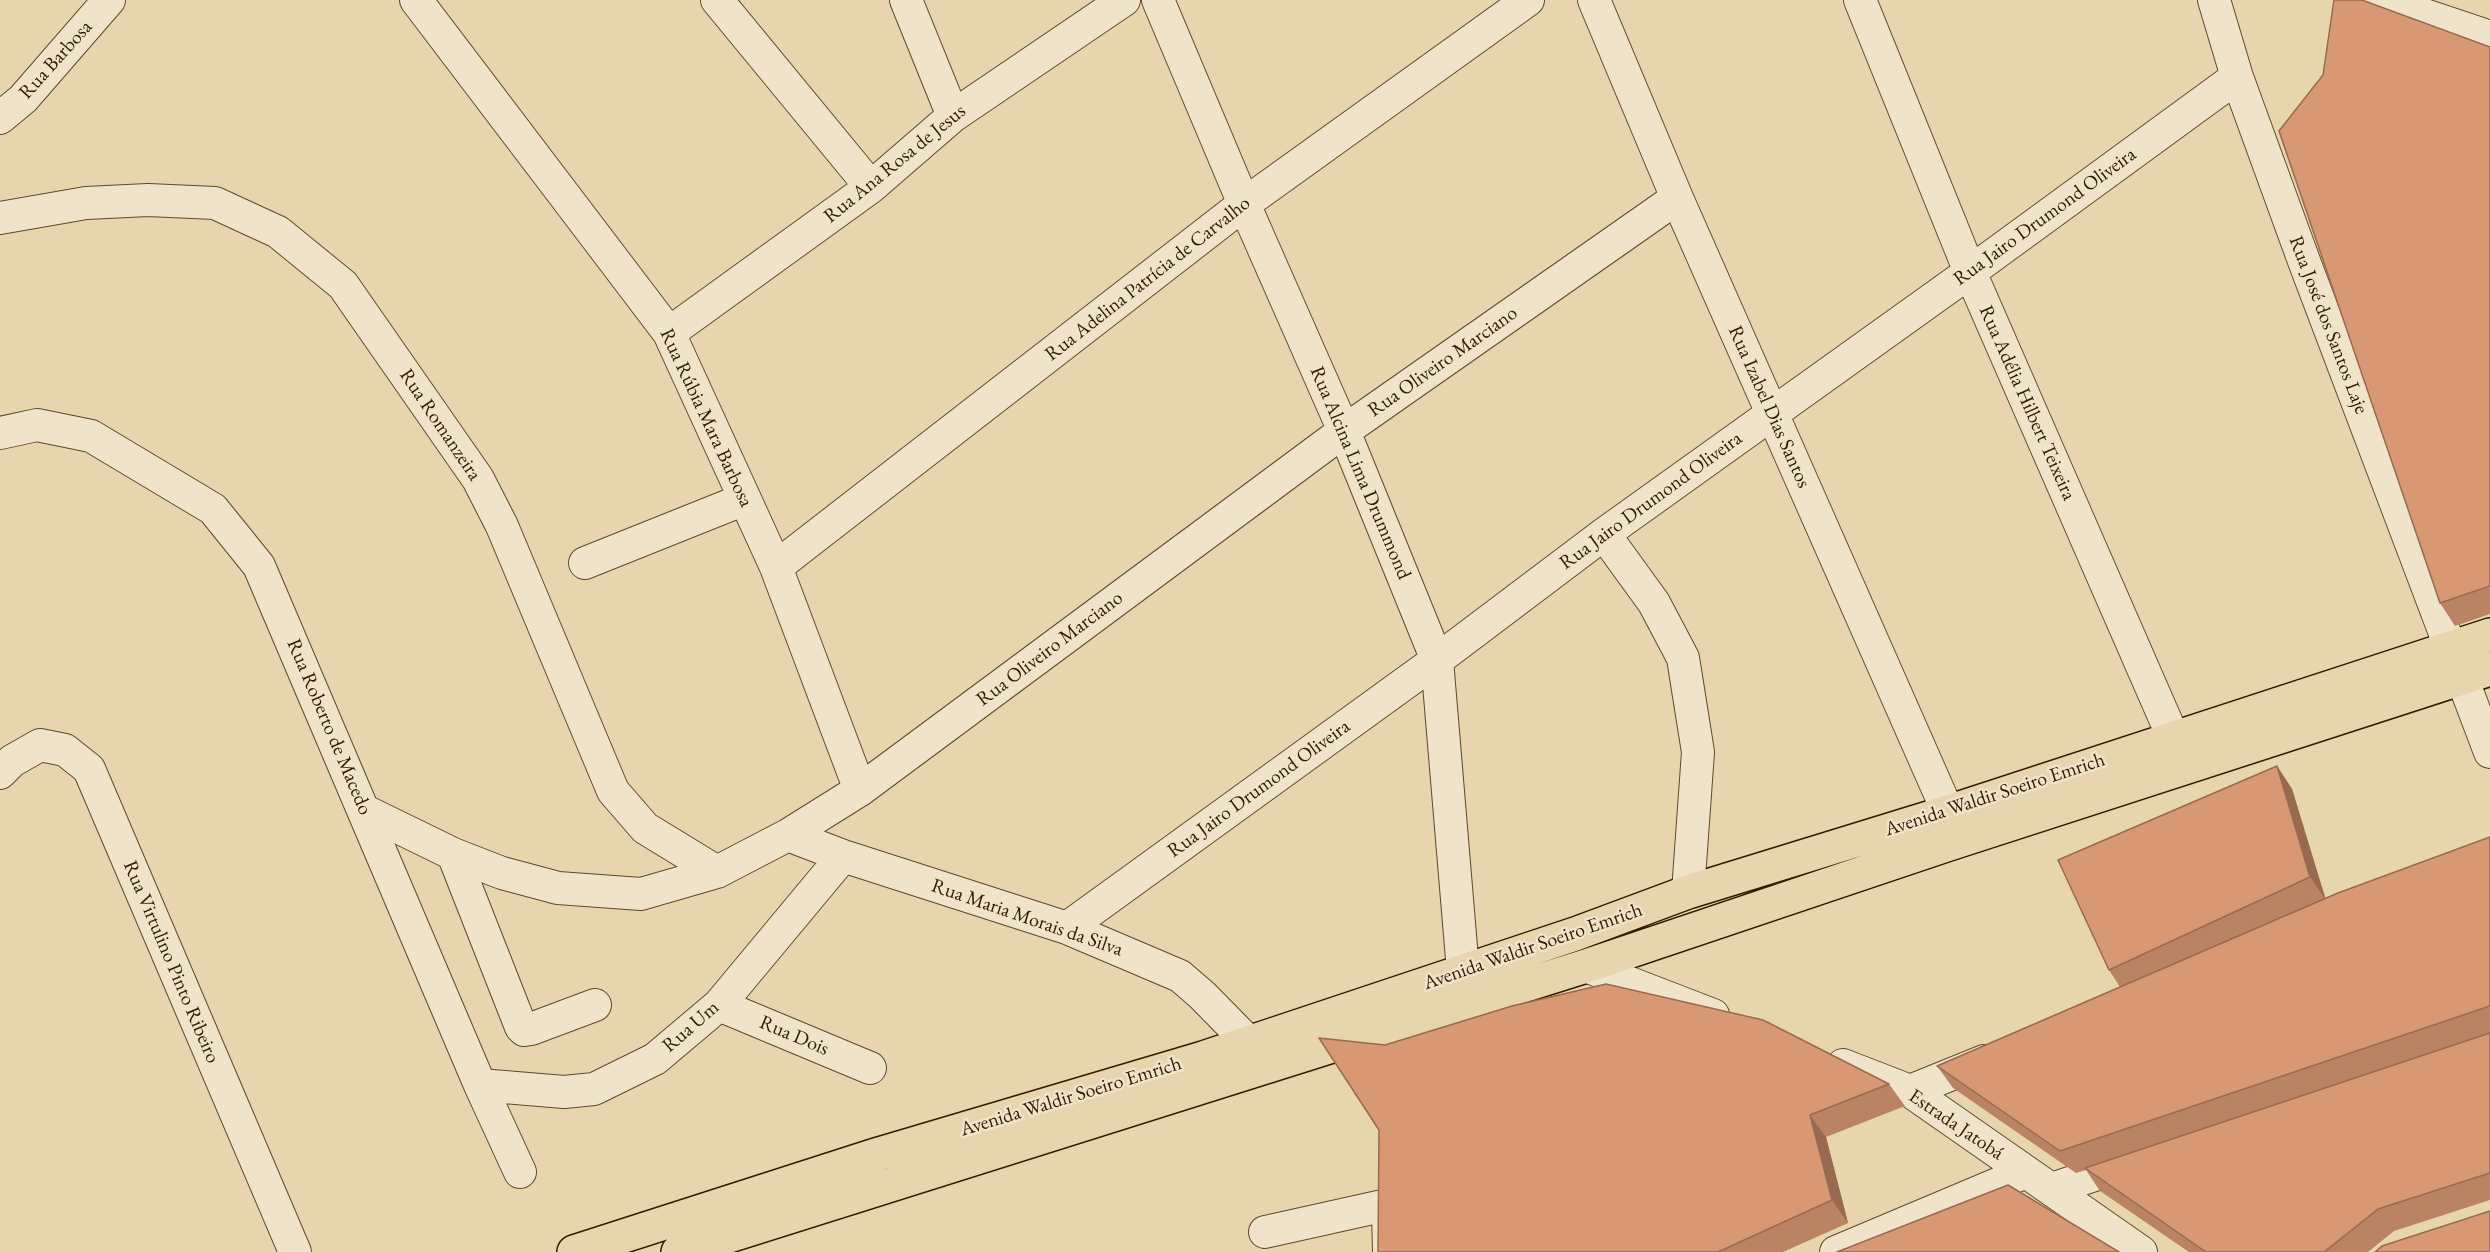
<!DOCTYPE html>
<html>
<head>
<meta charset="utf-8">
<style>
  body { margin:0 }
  canvas { display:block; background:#e7d5ad }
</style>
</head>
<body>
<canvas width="2490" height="1252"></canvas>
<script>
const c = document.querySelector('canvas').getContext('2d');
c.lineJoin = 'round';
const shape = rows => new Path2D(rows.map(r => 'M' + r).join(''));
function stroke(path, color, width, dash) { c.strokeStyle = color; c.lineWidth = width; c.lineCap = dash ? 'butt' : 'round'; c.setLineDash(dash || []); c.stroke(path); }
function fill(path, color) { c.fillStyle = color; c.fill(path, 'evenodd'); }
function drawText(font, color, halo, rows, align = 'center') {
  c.font = font + ' "EB Garamond",serif'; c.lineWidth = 5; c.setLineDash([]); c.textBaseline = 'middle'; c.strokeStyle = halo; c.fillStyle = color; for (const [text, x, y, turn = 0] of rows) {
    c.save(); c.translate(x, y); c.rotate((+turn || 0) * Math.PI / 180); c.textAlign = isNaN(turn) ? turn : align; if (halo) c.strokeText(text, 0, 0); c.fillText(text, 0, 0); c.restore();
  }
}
const minor = shape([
  [416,0,669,333,776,567,860,790],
  [717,0,871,187],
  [906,0,953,116],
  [1158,0,1244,204,1344,431,1437,660,1463,971],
  [1594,0,1677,198,1948,812],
  [1860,0,1970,272,2173,737],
  [2214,0,2237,77,2304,261,2490,752],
  [2380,0,2490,37],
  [0,118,23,99,109,0],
  [0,218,86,203,148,200,215,203,278,232,343,285,478,479,502,526,613,791,645,828,717,872],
  [669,333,871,187,953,116,1124,0],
  [0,433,37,425,91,436,213,509,259,566,480,1085,520,1172],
  [1604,534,1654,603,1683,658,1698,752,1688,892],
  [585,563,745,499],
  [776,567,1244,204,1528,0],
  [0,773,12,761,40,745,65,750,89,769,295,1252],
  [365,811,453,854,502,873,558,888,641,894,717,872,788,835,860,790,1344,431,1677,198],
  [788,835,843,856,1067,928,1180,976,1202,995,1265,1059],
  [453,854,521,1027,524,1030,531,1029,595,1005],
  [1067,928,1437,660,1604,534,1970,272,2237,77],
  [1586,966,1713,1015],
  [719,1005,870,1068],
  [1843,1065,1910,1091,2141,1252],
  [480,1085,564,1092,594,1089,655,1059,719,1005,843,856],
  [1910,1091,1984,1061],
  [2052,1189,2130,1163],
  [1265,1232,1382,1206,1387,1208,1388,1212,1389,1252],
  [1836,1252,2026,1172]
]);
const major = shape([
  [574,1252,879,1154,1203,1058,1575,934,1688,892,1948,812,2490,635],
  [678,1252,1586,966,1946,845,2490,669]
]);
stroke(minor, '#5f492b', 34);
stroke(major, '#321a00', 36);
stroke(minor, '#efe4ca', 32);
stroke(major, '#e7d5ad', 33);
fill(shape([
  [2490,47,2490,614,2455,626,2440,603],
  [2277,766,2292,789,2325,899,2490,837,2490,1200,2394,1231,2368,1252,2189,1252,2100,1191,2086,1170,2076,1173,1953,1088,1937,1066,2120,987,2109,970],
  [1385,1045,1889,1084,1905,1106,1826,1137,1848,1223,1783,1252,1378,1252]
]), '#ba8364');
fill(shape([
  [2277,766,2292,789,2326,900,2310,877],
  [1810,1115,1826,1137,1848,1223,1832,1200]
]), '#976a51');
const building = shape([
  [2334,0,2362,0,2490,47,2490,586,2440,603,2279,131,2323,75,2334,0],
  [2277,766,2310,877,2109,970,2058,860,2277,766],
  [2490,837,2490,1006,2060,1151,1937,1066,2338,893,2490,837],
  [1606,984,1763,1020,1889,1084,1810,1115,1832,1200,1718,1252,1378,1252,1379,1130,1319,1038,1385,1045,1512,1006,1606,984],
  [2490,1033,2490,1173,2378,1209,2324,1252,2206,1252,2085,1168,2490,1033],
  [2008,1185,2119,1252,1837,1252,2008,1185],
  [2490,1211,2490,1252,2375,1252,2382,1246,2490,1211]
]);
fill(building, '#d89874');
stroke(building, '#976a51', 1.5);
drawText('20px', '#321a00', '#efe4ca', [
  ["Rua Barbosa",56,60,-48],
  ["Rua Ana Rosa de Jesus",895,164,-39],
  ["Rua Jairo Drumond Oliveira",2045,217,-36],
  ["Rua Adelina Patrícia de Carvalho",1148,279,-38],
  ["Rua José dos Santos Laje",2328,325,69],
  ["Rua Oliveiro Marciano",1443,362,-35],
  ["Rua Adélia Hilbert Teixeira",2027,403,66],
  ["Rua Izabel Dias Santos",1769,407,66],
  ["Rua Rúbia Mara Barbosa",706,418,65],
  ["Rua Romanzeira",440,425,56],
  ["Rua Alcina Lima Drummond",1360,473,67],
  ["Rua Jairo Drumond Oliveira",1651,501,-36],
  ["Rua Oliveiro Marciano",1050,649,-37],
  ["Rua Roberto de Macedo",329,727,67],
  ["Rua Jairo Drumond Oliveira",1259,789,-36],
  ["Avenida Waldir Soeiro Emrich",1995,795,-18],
  ["Rua Maria Morais da Silva",1027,918,19],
  ["Avenida Waldir Soeiro Emrich",1533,947,-19],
  ["Rua Virtulino Pinto Ribeiro",171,962,67],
  ["Rua Um",691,1027,-41],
  ["Rua Dois",794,1036,23],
  ["Avenida Waldir Soeiro Emrich",1071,1097,-17],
  ["Estrada Jatobá",1956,1125,34]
]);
</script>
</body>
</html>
